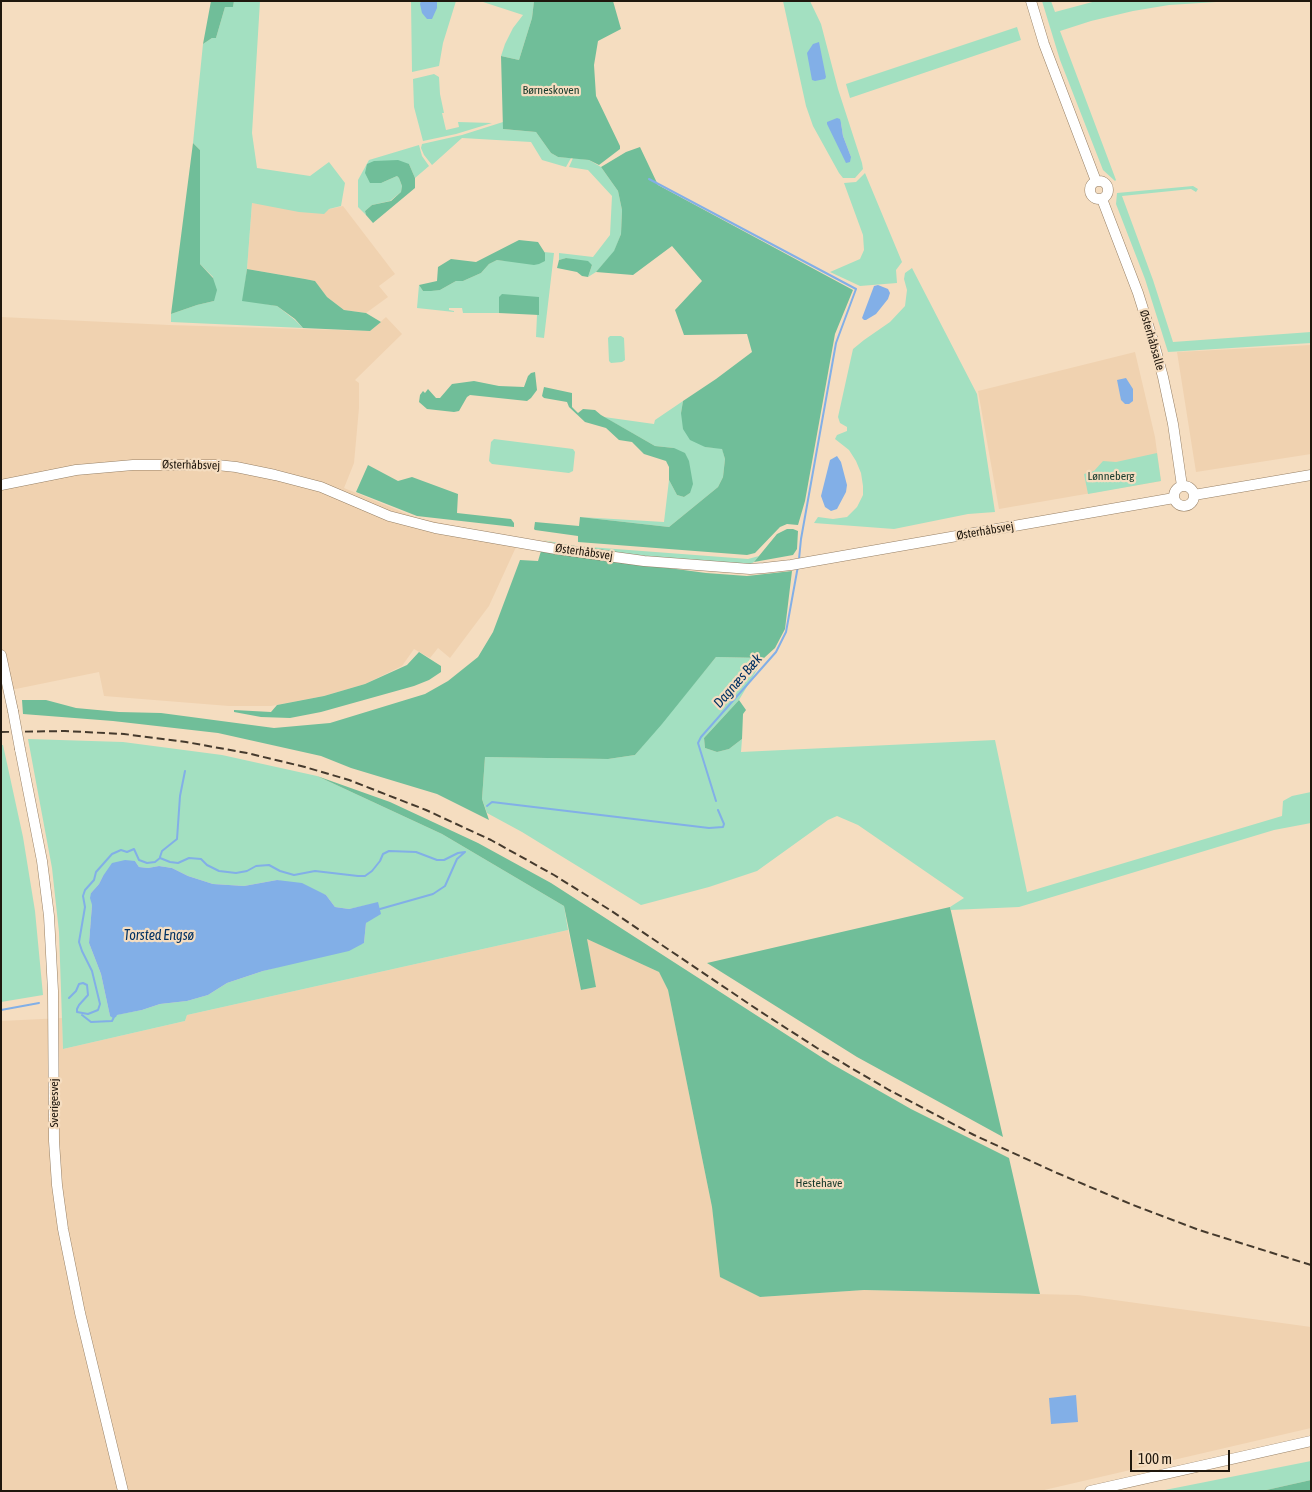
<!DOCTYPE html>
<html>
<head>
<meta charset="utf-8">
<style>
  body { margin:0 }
  #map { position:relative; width:1312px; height:1492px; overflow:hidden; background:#f5ddc0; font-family:"Asap Condensed",sans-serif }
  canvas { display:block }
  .frame { position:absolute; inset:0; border:2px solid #1f170d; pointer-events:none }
  .scale { position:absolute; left:1130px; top:1450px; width:100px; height:22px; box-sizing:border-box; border:2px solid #1f170d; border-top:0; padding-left:6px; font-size:15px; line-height:18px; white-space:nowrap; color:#1f170d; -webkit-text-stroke:4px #f5ddc0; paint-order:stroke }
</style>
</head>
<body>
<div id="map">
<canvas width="1312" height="1492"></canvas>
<div class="frame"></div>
<div class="scale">100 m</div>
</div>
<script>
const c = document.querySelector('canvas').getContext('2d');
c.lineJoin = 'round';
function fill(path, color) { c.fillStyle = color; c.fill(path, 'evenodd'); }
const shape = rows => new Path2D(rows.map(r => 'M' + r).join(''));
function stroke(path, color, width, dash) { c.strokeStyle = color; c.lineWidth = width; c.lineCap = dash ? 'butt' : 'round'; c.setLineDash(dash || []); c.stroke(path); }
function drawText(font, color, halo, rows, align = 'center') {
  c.font = font + ' "Asap Condensed",sans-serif'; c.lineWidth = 4.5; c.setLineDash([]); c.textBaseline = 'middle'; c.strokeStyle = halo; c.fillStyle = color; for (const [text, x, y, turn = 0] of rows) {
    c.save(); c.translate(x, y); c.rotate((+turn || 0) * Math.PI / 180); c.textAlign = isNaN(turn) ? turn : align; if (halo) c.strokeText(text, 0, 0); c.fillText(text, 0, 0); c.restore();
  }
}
fill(shape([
  [252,203,330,209,343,206,395,274,379,286,388,297,366,313,344,310,327,297,315,281,305,279,247,269],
  [1,317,169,325,370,331,386,317,402,334,355,380,359,383,359,408,354,463,344,488,417,518,490,533,515,537,516,547,489,606,450,658,438,648,430,658,414,649,402,666,365,684,324,696,271,706,229,706,104,696,99,672,1,692],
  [1311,345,1311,454,1196,472,1177,352],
  [1135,352,1155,437,1161,481,999,509,978,391],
  [568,930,581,990,596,987,586,938,659,972,668,990,712,1207,721,1277,760,1297,864,1290,1078,1295,1311,1327,1311,1428,1040,1491,1,1491,1,1021,62,1018,63,1049,185,1021,187,1015]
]), '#f0d2b0');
fill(shape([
  [234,1,260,1,252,133,257,168,310,176,329,162,345,183,341,206,329,209,324,214,299,212,252,203,247,269,243,300,277,306,295,320,303,328,171,322,171,314,197,305,214,301,213,277,200,264,200,150,193,143,203,44,212,38,216,38,225,7,233,7],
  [411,1,456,1,443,43,439,66,412,72],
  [480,1,534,1,532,18,519,60,501,56,505,44,513,28,523,15],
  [783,1,810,1,821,24,838,89,862,163,863,169,855,178,843,178,839,173,813,126,806,106],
  [827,122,841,123,843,136,851,157],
  [1042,1,1051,1,1055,12,1096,1,1232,1,1169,5,1133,11,1091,21,1060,31,1116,180,1115,181,1103,170,1060,60],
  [1017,27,1021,40,850,98,846,84],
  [434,74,439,77,440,94,444,113,442,113,446,130,459,127,458,122,492,123,456,134,423,141,414,107,413,79],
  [503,122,503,129,536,132,551,153,558,157,571,158,566,167,542,160,531,142,462,138,432,165,424,155,421,148,422,144,462,135],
  [419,145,422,156,429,166,415,178,409,164,381,183,397,176,399,178,402,186,401,192,390,201,372,205,365,211,366,215,358,207,358,180,369,160],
  [573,158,589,160,601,167,618,191,622,210,621,234,614,252,596,272,588,277,592,265,566,258,559,260,559,253,593,257,610,235,612,196,588,170,569,167],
  [865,173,902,262,896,270,897,283,860,286,830,272,860,259,864,250,863,235,844,183,856,182],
  [1193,186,1198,189,1196,192,1191,189,1122,196,1153,280,1173,342,1311,332,1311,343,1168,352,1145,279,1116,204,1117,193],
  [544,252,554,253,544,338,536,337,537,315,538,315,499,297,499,313,463,313,462,308,449,308,449,310,454,311,454,312,417,308,419,285,423,291,440,290,456,281,463,281,481,273,489,264,497,260,507,261,545,253],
  [912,268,977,394,995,512,968,514,894,529,814,523,818,517,833,519,847,517,857,507,863,495,863,486,861,473,856,461,849,450,835,439,837,435,847,431,847,427,840,423,838,417,853,349,864,340,890,322,905,306,907,290,904,279,905,273],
  [610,336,621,336,624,338,625,360,622,362,611,363,609,361,608,338],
  [683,401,681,413,705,447,722,448,725,459,723,477,718,487,669,527,580,517,664,522,669,480,677,495,684,497,690,493,674,448,655,446,604,417,654,424,655,420],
  [494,439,573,449,575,452,573,471,569,473,492,464,489,461,491,442],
  [1157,453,1161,481,1088,494,1084,474,1094,471,1103,461,1116,462],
  [542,540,576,546,748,559,759,556,754,562,749,565,684,561,574,548],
  [716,657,764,658,739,700,704,738,705,748,717,752,729,749,742,739,741,752,995,740,1027,892,1282,816,1283,801,1292,796,1311,792,1311,823,1274,830,1019,907,951,910,950,907,964,898,858,825,837,816,828,820,757,871,709,887,641,905,522,832,487,813,482,799,485,757,608,759,635,755],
  [28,739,123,742,222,755,317,776,442,834,564,906,568,930,187,1015,185,1021,63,1049,59,932,52,868],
  [135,861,139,867,148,868,159,866,172,868,188,876,213,884,244,886,277,880,326,895,335,907,349,909,377,903,366,923,364,943,263,971,227,983,208,995,187,1001,160,1004,142,1010,110,1016,101,974,89,943,92,905,91,893,99,884,103,876],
  [1,745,3,745,23,837,35,911,43,995,1,1002],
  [1311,1461,1311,1480,1262,1491,1160,1491]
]), '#a3e0c1');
fill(shape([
  [211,1,234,1,233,7,225,7,216,38,212,38,203,44],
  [534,1,613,1,621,29,598,41,594,65,596,96,620,146,620,149,599,165,589,160,558,157,551,153,536,132,503,129,501,56,519,60,532,18],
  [193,143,200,150,200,264,213,278,217,290,214,301,197,305,171,314],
  [640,147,658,185,853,290,835,334,805,501,798,525,787,524,780,527,755,553,747,555,578,542,578,536,535,530,534,529,535,522,579,526,580,517,669,527,718,487,723,477,725,459,722,449,705,447,690,440,683,429,681,413,683,401,716,379,752,352,747,334,684,335,675,310,702,281,672,246,633,275,596,272,614,251,621,234,622,210,618,191,601,167,626,152],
  [398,160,409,164,415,178,415,188,373,223,366,215,365,211,372,205,391,201,401,192,402,186,399,178,397,176,381,183,370,183,365,173,367,164,374,161],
  [519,240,538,242,545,253,545,261,539,264,534,265,497,260,489,264,481,273,463,281,456,281,440,290,431,291,423,291,419,285,437,281,438,267,451,259,476,262],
  [566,258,588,261,592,265,588,277,582,276,577,272,557,268,559,260],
  [247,269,305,279,315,281,327,297,344,310,366,313,381,322,370,331,303,328,295,319,277,306,242,301],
  [502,294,539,297,539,315,499,313,499,297],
  [535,372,537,390,531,398,527,401,470,395,467,397,459,411,454,412,427,409,419,402,420,395,423,391,425,393,428,389,436,398,440,398,452,384,474,381,499,386,524,387,528,376,531,373],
  [544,387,572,393,572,407,578,413,583,409,595,410,601,415,655,446,674,448,685,453,689,461,693,484,690,493,684,497,677,495,669,480,669,467,666,461,644,454,632,442,619,440,606,428,585,422,569,407,567,402,544,398,542,396],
  [368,465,398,481,412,477,458,494,457,513,511,519,514,523,514,527,417,516,356,492],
  [787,529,793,529,798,531,797,549,793,555,754,562,777,534],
  [541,551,706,573,747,576,792,571,785,629,775,648,764,658,716,657,662,724,635,755,608,759,485,757,482,799,489,820,437,794,351,768,321,756,218,733,113,721,23,714,22,700,46,700,76,708,119,712,161,713,274,728,330,723,425,694,448,681,478,657,493,632,520,560,538,561],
  [419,652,441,666,441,672,429,680,414,686,321,712,290,718,261,717,234,712,234,710,271,712,277,705,324,696,365,684,407,665],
  [739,700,746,710,743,714,742,739,729,749,717,752,705,748,704,738],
  [317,776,390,802,478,843,551,883,832,1064,911,1109,1009,1158,1040,1294,864,1290,760,1297,720,1277,712,1207,668,990,659,972,587,939,596,987,581,990,564,906,442,834],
  [950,907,1003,1137,857,1057,707,963],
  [1311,1480,1311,1491,1262,1491]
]), '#70be99');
fill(shape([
  [421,1,437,1,437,8,432,19,427,19,422,13,420,4],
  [819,42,826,77,825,79,815,81,812,80,807,53,813,44],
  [837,118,840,119,841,123,843,136,851,157,850,162,846,163,827,124,827,122],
  [878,285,888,289,890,293,888,299,876,314,866,320,864,320,862,318,874,286],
  [1126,378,1133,389,1133,401,1129,404,1125,404,1121,400,1117,380],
  [837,456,841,462,847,485,846,492,837,509,831,511,825,507,821,496,830,460],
  [125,860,135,861,139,867,148,868,159,866,172,868,188,876,213,884,244,886,277,880,302,883,326,895,335,907,349,909,378,902,381,914,366,923,364,943,349,951,263,971,227,983,208,995,187,1001,160,1004,142,1010,117,1015,116,1017,113,1018,110,1016,101,974,89,943,92,905,90,898,91,893,99,884,103,876,112,863],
  [1076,1395,1078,1422,1051,1424,1049,1398]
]), '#82afe7');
stroke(shape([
  [649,179,856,289,836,343,801,539,799,559],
  [716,801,698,743,701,737,776,652,786,632,798,566],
  [487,806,492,802,709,828,723,827,724,824,718,810],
  [160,857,162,851,177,839,180,796,185,771],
  [380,909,433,894,445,886,457,859,465,852],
  [69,998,76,991,79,984,83,983,87,985,88,995,79,1005,77,1009,77,1012,88,1014,98,1010,100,1004,92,971,82,951,79,942,85,907,83,896,85,890,94,880,96,872,112,854,121,850,127,852,134,849,139,860,147,863,155,862,160,858,170,862,178,863,189,858,201,859,207,865,219,871,236,873,247,871,256,866,269,865,280,871,294,875,315,871,358,876,365,876,372,871,380,861,383,854,389,851,416,852,437,860,444,860,458,853,465,852],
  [1,1010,39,1003],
  [82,1015,91,1022,112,1021,114,1017]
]), '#82afe7', 2);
const minor = shape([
  [1031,1,1044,44,1096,181],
  '1090 190a9 9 0 1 1 18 0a9 9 0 1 1-18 0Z',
  [1102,199,1138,293,1155,347,1163,377,1173,424,1182,486],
  [1,485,76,470,133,465,217,465,236,467,275,475,321,487,389,516,435,528,556,549,644,561,750,569,764,568,791,565,1174,498],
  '1174 496a10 10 0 1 1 20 0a10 10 0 1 1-20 0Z',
  [1194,495,1311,475],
  [1,655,13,711],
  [20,749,42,861,49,916,53,991,54,1141,57,1185,63,1229,80,1313,123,1491],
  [1090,1491,1311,1441]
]);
stroke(minor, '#978066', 11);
stroke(minor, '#fff', 10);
stroke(shape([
  [1,732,65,731,124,734,186,742,247,753,305,767,349,780,426,810,491,840,554,875,610,910,761,1012,817,1048,889,1090,974,1135,1057,1173,1133,1205,1199,1230,1311,1265]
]), '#453a2d', 2, [8, 4]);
const minorBridge = shape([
  [13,711,20,749]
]);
stroke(minorBridge, '#978066', 11, []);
stroke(minorBridge, '#fff', 10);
drawText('12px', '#173a2b', '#f5ddc0', [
  ["Børneskoven",551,90],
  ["Lønneberg",1111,476],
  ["Hestehave",819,1183]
]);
drawText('12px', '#1f170d', '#f5ddc0', [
  ["Østerhåbsalle",1152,340,74],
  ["Østerhåbsvej",191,465,1],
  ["Østerhåbsvej",985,531,-10],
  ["Østerhåbsvej",584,552,8],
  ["Sverigesvej",54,1103,-90]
]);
drawText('italic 14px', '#023263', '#f5ddc0', [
  ["Dagnæs Bæk",738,681,-49],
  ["Torsted Engsø",159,936]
]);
</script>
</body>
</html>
